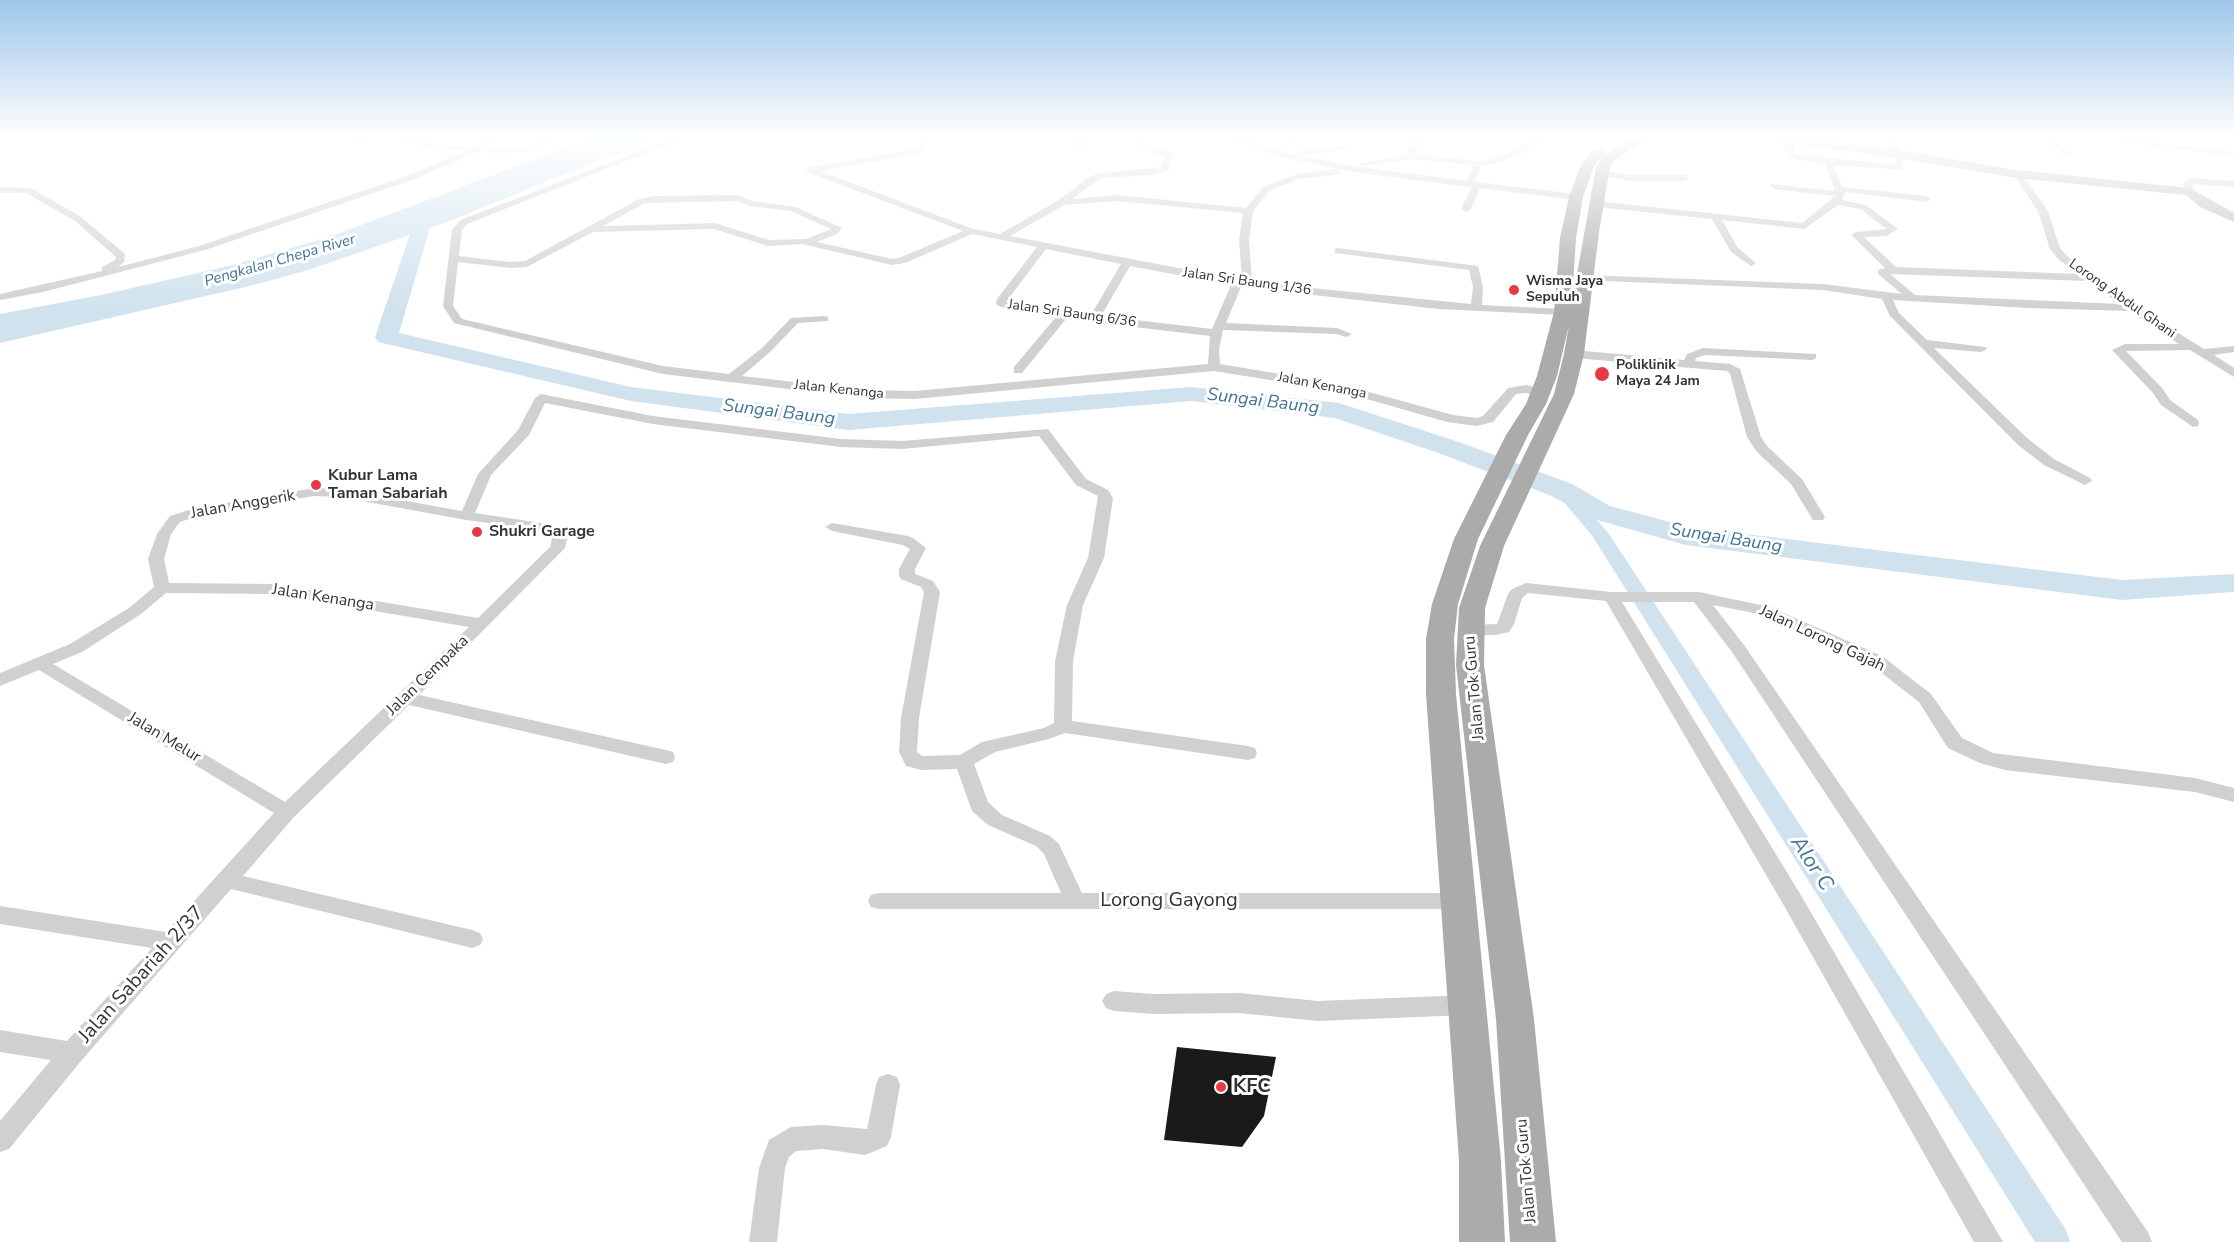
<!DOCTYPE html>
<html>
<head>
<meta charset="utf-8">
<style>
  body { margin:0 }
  canvas { display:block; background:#fff }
</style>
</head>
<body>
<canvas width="2234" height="1242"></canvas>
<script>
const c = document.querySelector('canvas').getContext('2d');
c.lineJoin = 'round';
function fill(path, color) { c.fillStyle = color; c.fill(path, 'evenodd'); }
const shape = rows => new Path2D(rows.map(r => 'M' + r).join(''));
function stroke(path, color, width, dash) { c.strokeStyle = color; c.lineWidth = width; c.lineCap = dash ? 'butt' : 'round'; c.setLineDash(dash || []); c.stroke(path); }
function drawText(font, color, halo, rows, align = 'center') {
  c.font = font + ' "Nunito Sans",sans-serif'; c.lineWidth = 6; c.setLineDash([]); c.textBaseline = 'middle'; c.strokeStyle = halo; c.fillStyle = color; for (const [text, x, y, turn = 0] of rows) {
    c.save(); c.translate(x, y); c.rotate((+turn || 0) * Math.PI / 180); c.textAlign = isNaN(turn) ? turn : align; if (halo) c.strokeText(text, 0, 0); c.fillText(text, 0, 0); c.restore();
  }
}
fill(shape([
  [589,139,659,139,569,172,450,221,308,270,254,285,0,343,0,314,101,295,233,265,332,236]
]), '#cfe2ee');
fill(shape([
  [1562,485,1568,486,1609,534,2066,1230,2070,1242,2035,1242,1593,537,1554,490,1562,485]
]), '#cfe2ee');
fill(shape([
  [420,225,427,227,429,231,399,333,631,387,849,414,1191,387,1339,403,1459,442,1572,484,1610,506,1688,527,2122,580,2234,574,2234,592,2122,600,1686,545,1590,518,1552,496,1441,454,1335,418,1191,401,849,430,631,401,378,342,375,337,411,231,413,227,420,225]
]), '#cfe2ee');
fill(shape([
  [1177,1047,1276,1057,1264,1116,1242,1147,1164,1140]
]), '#1a1a1a');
fill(shape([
  [332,139,379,139,358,143,332,139],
  [386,139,475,147,490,139,500,139,486,147,507,149,525,147,550,139,562,139,526,151,507,153,477,152,415,179,205,250,43,292,0,300,0,294,102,271,102,267,115,260,116,257,75,221,26,193,0,193,0,187,31,188,81,217,125,254,124,262,118,267,199,246,409,175,466,151,433,149,386,139],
  [671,139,682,139,467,224,462,230,459,256,510,262,525,261,639,199,653,196,738,195,752,201,796,207,842,228,837,234,817,242,892,259,899,258,963,231,807,172,807,168,916,149,921,139,929,139,926,149,921,153,820,171,973,229,1000,234,1059,200,1089,177,1100,173,1161,167,1166,157,1137,146,1134,142,1137,139,1146,139,1143,142,1173,154,1168,171,1152,175,1101,178,1072,199,1117,195,1246,208,1263,187,1297,174,1337,169,1340,170,1340,174,1299,179,1269,191,1253,211,1249,240,1252,282,1471,304,1473,287,1469,270,1335,253,1335,249,1338,248,1478,266,1483,287,1482,305,1563,309,1568,312,1563,315,1439,309,1241,287,1226,323,1337,328,1352,334,1346,337,1336,334,1223,330,1219,349,1220,364,1340,384,1453,415,1477,418,1483,416,1508,388,1526,385,1545,390,1547,393,1541,397,1526,393,1516,394,1493,422,1477,426,1447,422,1339,391,1214,371,915,399,864,398,663,374,454,323,443,306,452,230,461,220,671,139],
  [737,201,750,206,791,211,831,229,806,239,769,240,715,223,603,226,645,203,737,201],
  [1117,201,1243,213,1239,240,1242,280,1010,236,1064,205,1117,201],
  [714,229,768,246,802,244,892,265,905,263,972,234,1037,247,997,299,996,304,1001,307,1056,317,1014,367,1014,373,1022,373,1066,319,1210,336,1208,364,915,391,864,390,742,376,770,352,798,323,828,321,828,317,824,316,791,318,762,348,729,374,663,366,462,319,453,306,458,262,510,268,527,267,593,232,714,229],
  [1046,249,1121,264,1091,315,1006,302,1046,249],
  [1130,266,1231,285,1212,329,1101,316,1130,266],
  [1083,139,1093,139,1084,145,1084,149,1078,149,1075,144,1083,139],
  [1229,139,1241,139,1293,154,1297,152,1346,145,1349,145,1349,149,1300,156,1352,166,1467,181,1473,165,1412,159,1362,166,1358,164,1408,155,1408,149,1412,145,1409,139,1417,139,1420,145,1416,150,1416,155,1478,161,1490,160,1515,150,1534,139,1544,139,1521,154,1494,164,1481,165,1475,182,1576,194,1580,197,1576,200,1480,188,1471,209,1466,212,1461,209,1472,187,1352,172,1281,157,1229,139],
  [1281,139,1292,139,1296,142,1292,144,1281,139],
  [1783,139,1791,139,1795,154,1896,165,1896,154,1884,139,1892,139,1904,154,1903,170,1833,165,1842,187,1927,196,1931,199,1927,202,1845,192,1842,200,1866,205,1898,229,1886,236,1864,237,1896,267,2079,274,2059,260,2050,249,2038,211,2013,174,2020,172,2048,211,2060,248,2067,256,2135,306,2204,349,2234,346,2234,352,2214,355,2234,368,2234,377,2190,350,2126,351,2162,388,2170,400,2198,420,2199,423,2198,426,2193,427,2161,405,2153,393,2112,350,2125,344,2179,344,2129,311,2028,308,1893,300,1899,313,1927,340,1985,347,1987,349,1981,352,1934,348,2027,438,2054,459,2090,478,2092,481,2085,485,2044,465,2017,444,1890,316,1882,299,1823,290,1581,280,1581,276,1585,275,1823,284,1902,294,1878,274,1878,270,1885,268,1851,235,1856,232,1887,229,1860,209,1838,205,1804,229,1722,220,1738,248,1756,263,1751,266,1731,252,1712,219,1596,207,1592,204,1596,201,1802,223,1835,196,1774,189,1770,186,1771,184,1835,191,1825,164,1788,158,1783,139],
  [1890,274,2088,281,2119,304,1915,295,1890,274],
  [2042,139,2051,139,2073,155,2066,157,2042,139],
  [2097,139,2123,139,2234,152,2234,156,2097,139],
  [1602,170,1630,175,1685,175,1689,178,1685,181,1630,181,1599,175,1598,173,1602,170],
  [2191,178,2234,181,2234,187,2193,184,2194,192,2190,195,2186,192,2183,184,2191,178],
  [1703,348,1816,354,1816,358,1812,360,1705,355,1696,358,1695,361,1730,364,1740,369,1761,437,1767,446,1802,479,1825,517,1823,520,1813,520,1791,484,1757,452,1747,437,1730,374,1727,371,1574,358,1568,354,1574,350,1684,360,1687,354,1703,348],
  [541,394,653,416,841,439,902,441,1048,429,1086,479,1108,490,1113,498,1104,558,1083,605,1073,661,1072,721,1248,746,1255,748,1257,753,1255,758,1248,760,1065,733,1049,739,995,752,974,764,988,802,1002,815,1050,836,1059,844,1082,893,1459,893,1467,895,1470,901,1467,907,1459,909,879,909,871,907,868,901,871,895,879,893,1061,893,1044,854,1036,846,988,825,972,811,957,769,922,770,906,766,899,752,901,718,924,592,921,587,901,579,899,576,899,569,910,549,903,545,832,531,825,527,832,523,908,536,913,538,926,548,915,569,915,574,933,581,940,592,919,718,917,752,922,756,960,755,982,742,1044,728,1054,723,1055,661,1067,605,1088,558,1098,496,1076,485,1039,436,902,449,841,447,653,424,545,403,529,435,491,475,475,513,561,526,568,535,565,548,419,695,666,750,673,752,675,757,673,762,666,764,409,705,294,817,243,876,472,930,480,933,483,939,480,945,472,948,231,889,81,1061,9,1149,0,1152,0,1121,51,1060,0,1052,0,1030,67,1041,152,948,0,924,0,906,166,932,274,813,39,670,0,686,0,673,70,644,129,608,154,587,148,559,157,534,170,516,192,509,314,488,340,489,462,511,478,474,518,430,535,398,541,394],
  [314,496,340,497,466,520,543,530,553,535,550,547,478,618,274,584,169,583,164,559,171,534,180,522,195,517,314,496],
  [166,593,274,594,469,627,285,802,53,664,82,652,141,614,166,593],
  [1526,583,1611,592,1699,592,1770,607,1882,656,1931,694,1962,738,1993,753,2195,778,2234,788,2234,802,2195,792,2005,770,1980,763,1948,748,1919,702,1870,664,1759,614,1713,605,1744,645,2148,1232,2152,1242,2122,1242,1732,652,1694,602,1622,602,1799,892,2003,1242,1974,1242,1783,904,1606,601,1528,593,1522,598,1514,624,1509,632,1496,635,1470,635,1462,630,1470,625,1497,624,1508,594,1512,589,1526,583],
  [1114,991,1154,994,1239,993,1318,1001,1467,995,1475,998,1479,1005,1475,1012,1467,1015,1318,1021,1239,1013,1154,1014,1114,1011,1106,1008,1102,1001,1106,994,1114,991],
  [888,1074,897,1077,900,1085,891,1137,887,1146,865,1155,823,1149,796,1151,789,1157,785,1168,777,1242,749,1242,759,1168,769,1140,791,1127,823,1125,867,1129,876,1085,879,1077,888,1074]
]), '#d0d0d0');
fill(shape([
  [1774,139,1808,139,1900,150,2017,170,2190,188,2234,213,2234,222,2200,207,2186,195,2017,178,1900,158,1780,142,1774,139]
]), '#bdbdbd');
fill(shape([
  [1632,139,1647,139,1615,160,1610,167,1599,232,1584,354,1574,394,1504,546,1485,608,1484,665,1534,1019,1556,1242,1510,1242,1496,1019,1456,665,1459,608,1480,546,1554,394,1564,354,1569,325,1557,376,1546,404,1528,435,1478,539,1458,604,1454,639,1456,694,1501,1161,1505,1242,1459,1242,1459,1161,1426,694,1426,639,1432,604,1454,539,1506,435,1526,404,1537,376,1554,312,1560,238,1569,197,1581,165,1594,149,1604,149,1606,152,1594,166,1583,197,1576,238,1572,302,1596,167,1605,154,1632,139]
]), '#ababab');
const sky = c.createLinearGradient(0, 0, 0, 313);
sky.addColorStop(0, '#9ec6ea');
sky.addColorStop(0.44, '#fff');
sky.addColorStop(1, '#ffffff00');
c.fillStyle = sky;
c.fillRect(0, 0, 2234, 313);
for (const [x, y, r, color] of [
  [1514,290,6,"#e63946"],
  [1602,374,8,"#e63946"],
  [316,485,6,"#e63946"],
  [477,532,6,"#e63946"],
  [1221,1087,6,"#e63946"]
]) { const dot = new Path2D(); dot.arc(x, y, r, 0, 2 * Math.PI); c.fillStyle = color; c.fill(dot); stroke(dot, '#fff', 2); }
drawText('14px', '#333', '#fff', [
  ["Jalan Sri Baung 1/36",1247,282,8],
  ["Lorong Abdul Ghani",2122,299,35],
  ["Jalan Sri Baung 6/36",1072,314,8],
  ["Jalan Kenanga",1322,386,11],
  ["Jalan Kenanga",839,390,6]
]);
drawText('bold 14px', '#333', '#fff', [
  ["Wisma Jaya",1526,282],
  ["Sepuluh",1526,298],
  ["Poliklinik",1616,366],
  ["Maya 24 Jam",1616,382]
], 'left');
drawText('italic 15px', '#3f7597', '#fff', [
  ["Pengkalan Chepa River",280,261,-16]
]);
drawText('bold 16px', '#333', '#fff', [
  ["Kubur Lama",328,476],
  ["Taman Sabariah",328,494],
  ["Shukri Garage",489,532]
], 'left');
drawText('16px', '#333', '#fff', [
  ["Jalan Anggerik",243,505,-10],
  ["Jalan Kenanga",323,598,9],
  ["Jalan Lorong Gajah",1822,639,25],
  ["Jalan Cempaka",428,676,-44],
  ["Jalan Tok Guru",1475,688,-95],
  ["Jalan Melur",164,738,31],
  ["Jalan Tok Guru",1527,1171,-95]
]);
drawText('italic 18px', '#3f7597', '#fff', [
  ["Sungai Baung",1263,402,7],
  ["Sungai Baung",779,413,7],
  ["Sungai Baung",1726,539,9]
]);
drawText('20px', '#333', '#fff', [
  ["Lorong Gayong",1169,901],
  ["Jalan Sabariah 2/37",142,975,-48]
]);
drawText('bold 20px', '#333', '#fff', [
  ["KFC",1233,1087]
], 'left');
drawText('italic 21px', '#3f7597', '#fff', [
  ["Alor C",1811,864,57]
]);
</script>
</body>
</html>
